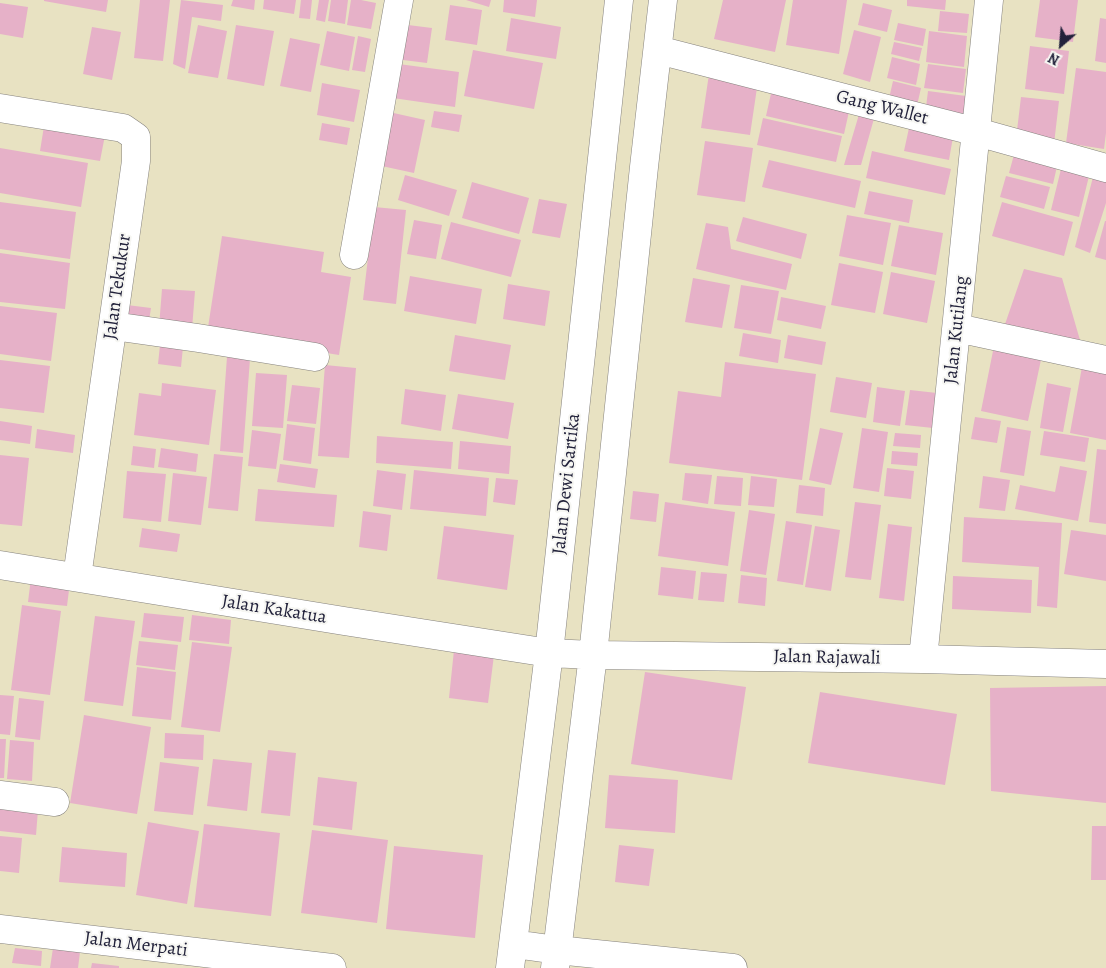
<!DOCTYPE html>
<html>
<head>
<meta charset="utf-8">
<style>
  body { margin:0 }
  #map { position:relative; width:1106px; height:968px; overflow:hidden; background:#e8e2c2; font-family:Alegreya,serif }
  canvas { display:block }
  .north { position:absolute; left:1036px; top:20px; width:50px; height:50px; -webkit-text-stroke:4px #f6f6f2; paint-order:stroke; rotate:207deg; font-size:14px; font-weight:700; line-height:20px; text-align:center; color:#22223b }
  .north::after { content:''; display:block; margin:auto; width:18px; height:22px; background:#22223b; clip-path:polygon(50% 0,100% 100%,50% 72%,0 100%) }
</style>
</head>
<body>
<div id="map">
<canvas width="1106" height="968"></canvas>
<div class="north">N</div>
</div>
<script>
const c = document.querySelector('canvas').getContext('2d');
c.lineJoin = 'round';
function fill(path, color) { c.fillStyle = color; c.fill(path, 'evenodd'); }
const shape = rows => new Path2D(rows.map(r => 'M' + r).join(''));
function stroke(path, color, width, dash) { c.strokeStyle = color; c.lineWidth = width; c.lineCap = dash ? 'butt' : 'round'; c.setLineDash(dash || []); c.stroke(path); }
function drawText(font, color, halo, rows, align = 'center') {
  c.font = font + ' Alegreya,serif'; c.lineWidth = 4; c.setLineDash([]); c.textBaseline = 'middle'; c.strokeStyle = halo; c.fillStyle = color; for (const [text, x, y, turn = 0] of rows) {
    c.save(); c.translate(x, y); c.rotate((+turn || 0) * Math.PI / 180); c.textAlign = isNaN(turn) ? turn : align; if (halo) c.strokeText(text, 0, 0); c.fillText(text, 0, 0); c.restore();
  }
}
fill(shape([
  [44,0,108,0,106,12,44,1],
  [140,0,170,0,163,61,134,58],
  [181,0,223,5,221,21,192,17,185,69,173,64],
  [233,0,255,0,254,10,231,6],
  [264,0,296,0,294,14,263,9],
  [301,0,312,0,310,19,299,18],
  [319,0,329,0,325,22,316,20],
  [331,0,348,0,345,24,328,21],
  [351,0,361,0,376,3,371,29,347,25],
  [466,0,491,0,489,7],
  [504,0,537,0,535,17,503,12],
  [723,0,786,0,775,52,714,39],
  [793,0,847,0,839,54,786,45],
  [907,0,946,0,945,10,907,6],
  [1040,0,1078,0,1073,42,1035,37],
  [0,3,28,7,23,38,0,34],
  [863,3,892,10,887,32,858,25],
  [450,5,482,10,477,45,445,40],
  [940,11,969,14,967,33,938,31],
  [511,18,561,27,556,59,506,51],
  [1100,18,1106,19,1106,63,1095,61],
  [898,23,926,29,923,46,894,40],
  [400,24,432,28,427,63,395,59],
  [198,25,227,31,218,78,188,73],
  [236,25,274,31,264,86,227,79],
  [92,27,121,32,112,80,83,74],
  [854,30,881,37,870,82,843,74],
  [327,31,355,37,349,71,320,65],
  [929,31,967,36,964,67,926,62],
  [358,36,371,39,365,72,352,70],
  [290,38,320,44,311,92,280,86],
  [894,42,922,48,919,61,891,54],
  [1030,46,1069,51,1064,94,1025,89],
  [473,50,543,63,534,109,464,96],
  [892,57,920,64,916,85,887,78],
  [391,63,459,72,455,107,386,97],
  [928,64,966,69,963,93,924,88],
  [1076,68,1106,72,1106,133,1104,149,1066,143],
  [709,74,758,81,750,135,701,128],
  [893,81,921,88,916,110,888,103],
  [322,83,360,90,354,122,317,115],
  [772,89,850,107,844,134,766,116],
  [928,91,966,96,964,120,925,115],
  [1021,97,1059,101,1054,144,1016,139],
  [434,111,462,115,459,132,431,127],
  [860,111,875,115,861,165,844,165],
  [389,112,425,120,414,173,377,165],
  [763,118,842,136,836,162,757,145],
  [45,120,106,130,100,161,40,151],
  [322,123,350,128,347,145,319,140],
  [909,128,953,137,949,160,904,151],
  [705,141,753,148,745,202,697,195],
  [0,148,88,163,81,207,0,193],
  [872,151,951,169,945,195,866,178],
  [1015,151,1058,162,1053,184,1009,173],
  [769,160,861,181,855,208,762,187],
  [1061,169,1089,176,1079,217,1051,210],
  [405,175,457,190,449,216,398,200],
  [1006,176,1050,187,1044,209,1000,197],
  [1093,177,1106,181,1106,203,1090,253,1075,247],
  [472,182,529,198,519,234,462,218],
  [869,191,913,200,909,223,864,214],
  [539,199,567,204,560,238,532,233],
  [0,202,76,212,70,259,0,249],
  [1002,202,1073,222,1064,256,992,236],
  [374,207,406,210,396,304,363,300],
  [847,215,891,223,883,265,839,256],
  [743,217,807,234,801,259,736,241],
  [414,220,442,225,436,259,407,254],
  [1105,221,1106,221,1106,260,1095,257],
  [451,222,521,240,511,277,441,259],
  [706,223,728,227,731,249,792,264,786,290,696,269],
  [899,225,943,233,936,275,891,266],
  [222,236,324,252,321,272,351,277,339,355,207,334],
  [0,253,70,263,65,309,0,302],
  [839,263,883,272,875,313,831,305],
  [1024,269,1062,278,1082,347,1003,330],
  [891,272,935,281,927,323,883,314],
  [410,276,482,289,476,324,404,311],
  [693,278,730,285,722,328,685,322],
  [508,284,550,291,545,326,503,319],
  [741,285,779,291,771,334,734,328],
  [162,289,195,291,192,329,159,327],
  [781,297,826,306,821,329,777,320],
  [127,305,151,308,148,327,125,325],
  [0,306,57,313,51,361,0,354],
  [743,333,781,340,778,363,739,356],
  [455,335,511,345,505,380,449,371],
  [788,335,826,342,822,365,784,358],
  [160,345,183,347,181,367,158,364],
  [994,346,1042,355,1028,421,981,411],
  [227,357,250,359,243,453,220,451],
  [0,360,50,366,44,413,0,408],
  [725,362,816,374,802,480,669,463,678,391,721,397],
  [325,365,356,368,349,458,318,456],
  [1082,367,1106,372,1106,440,1070,433],
  [256,373,287,375,283,428,252,426],
  [836,377,872,383,866,418,830,412],
  [162,383,216,390,209,445,134,435,139,393,161,396],
  [1047,383,1071,388,1063,432,1040,428],
  [292,385,320,388,316,424,287,421],
  [877,387,905,391,900,426,873,422],
  [405,389,446,395,441,431,401,424],
  [910,390,937,393,933,428,905,425],
  [458,394,514,403,508,439,452,429],
  [975,417,1001,421,997,443,971,439],
  [0,421,32,426,30,444,0,440],
  [287,424,315,428,311,464,283,460],
  [1007,427,1031,431,1024,476,1000,472],
  [820,428,843,433,831,485,809,480],
  [862,428,888,432,879,492,853,488],
  [37,429,75,435,73,453,35,448],
  [252,430,281,434,276,469,248,466],
  [1044,431,1089,438,1085,462,1040,455],
  [895,433,921,435,920,448,893,446],
  [377,436,453,442,451,469,376,463],
  [460,441,511,446,509,474,458,469],
  [133,446,156,449,154,468,131,465],
  [161,448,198,454,196,472,158,467],
  [1097,449,1106,450,1106,524,1089,522],
  [892,451,918,453,917,466,891,464],
  [214,454,243,457,238,511,208,508],
  [0,455,29,458,22,526,0,524],
  [280,464,318,469,315,488,277,482],
  [1060,466,1087,471,1078,521,1015,509,1020,485,1055,492],
  [887,468,914,471,911,499,884,496],
  [377,470,406,474,402,510,373,506],
  [414,470,489,478,486,516,410,509],
  [127,471,166,474,161,522,123,518],
  [173,473,207,477,201,525,168,521],
  [685,473,712,475,708,504,682,500],
  [717,476,743,478,741,506,714,504],
  [751,476,777,479,774,507,748,505],
  [983,476,1010,480,1005,511,979,508],
  [496,478,518,480,515,505,493,502],
  [799,485,825,488,823,516,796,513],
  [258,489,337,495,334,527,255,521],
  [633,491,659,494,656,522,630,519],
  [665,502,735,512,728,566,658,556],
  [855,502,881,505,871,580,845,577],
  [749,510,775,514,766,575,740,571],
  [363,511,391,515,387,551,359,547],
  [964,517,1062,523,1057,608,1037,606,1039,567,962,562],
  [786,521,812,525,803,585,777,581],
  [888,524,912,527,904,601,879,598],
  [444,526,514,535,507,590,437,579],
  [815,526,840,530,831,591,805,587],
  [142,528,180,534,177,552,139,547],
  [1071,530,1106,535,1106,581,1064,574],
  [661,567,696,571,693,599,658,595],
  [701,572,727,574,724,602,698,600],
  [741,575,767,578,765,606,738,603],
  [953,576,1032,580,1031,613,952,609],
  [31,578,70,582,67,606,28,602],
  [22,605,61,611,50,695,11,690],
  [144,613,184,617,181,642,141,637],
  [192,615,231,620,229,644,189,640],
  [95,616,135,621,123,706,84,701],
  [139,641,178,645,175,670,136,665],
  [192,642,232,647,220,732,181,727],
  [454,650,494,655,488,703,449,698],
  [137,667,176,672,171,720,132,716],
  [645,672,746,687,732,780,631,764],
  [1106,686,1106,803,991,791,990,688],
  [820,692,957,714,945,785,808,763],
  [0,695,14,696,10,735,0,734],
  [19,698,44,701,40,740,15,737],
  [84,715,151,727,137,814,70,803],
  [165,733,204,735,203,760,164,758],
  [0,739,6,739,4,778,0,778],
  [10,740,34,742,32,781,7,779],
  [268,750,296,753,290,816,261,813],
  [213,759,252,763,247,811,207,806],
  [160,762,199,767,193,815,154,811],
  [609,775,678,780,675,833,605,828],
  [318,777,357,782,352,830,313,825],
  [0,806,38,810,36,835,0,831],
  [148,822,199,831,187,904,136,895],
  [204,824,280,833,271,916,194,907],
  [1092,826,1106,826,1106,880,1091,880],
  [312,830,388,840,377,923,301,913],
  [0,836,22,838,19,873,0,871],
  [619,845,654,849,649,886,615,882],
  [394,846,483,855,475,938,386,929],
  [62,847,127,853,125,887,59,882],
  [15,948,42,951,41,966,12,963],
  [53,948,80,952,78,968,50,968],
  [92,963,119,966,119,968,91,968]
]), '#e6b1c8');
const minor = shape([
  [658,50,977,132,1106,168],
  [0,108,123,128,136,137,136,161,77,577],
  [354,255,399,0],
  [113,326,198,338,315,357],
  [957,328,1106,360],
  [0,565,344,621,549,653,593,655,923,659,1106,664],
  [923,659,989,0],
  [0,795,55,802],
  [0,929,332,968],
  [514,944,557,950,733,968],
  [510,968,549,653,619,0],
  [555,968,593,655,644,167,663,0]
]);
stroke(minor, '#85827e', 29);
stroke(minor, '#fff', 28);
drawText('19px', '#22223b', '#f6f6f2', [
  ["Gang Wallet",882,108,14],
  ["Jalan Tekukur",118,287,-82],
  ["Jalan Kutilang",957,330,-84],
  ["Jalan Dewi Sartika",567,484,-84],
  ["Jalan Kakatua",274,610,9],
  ["Jalan Rajawali",827,658,1],
  ["Jalan Merpati",136,945,7]
]);
</script>
</body>
</html>
